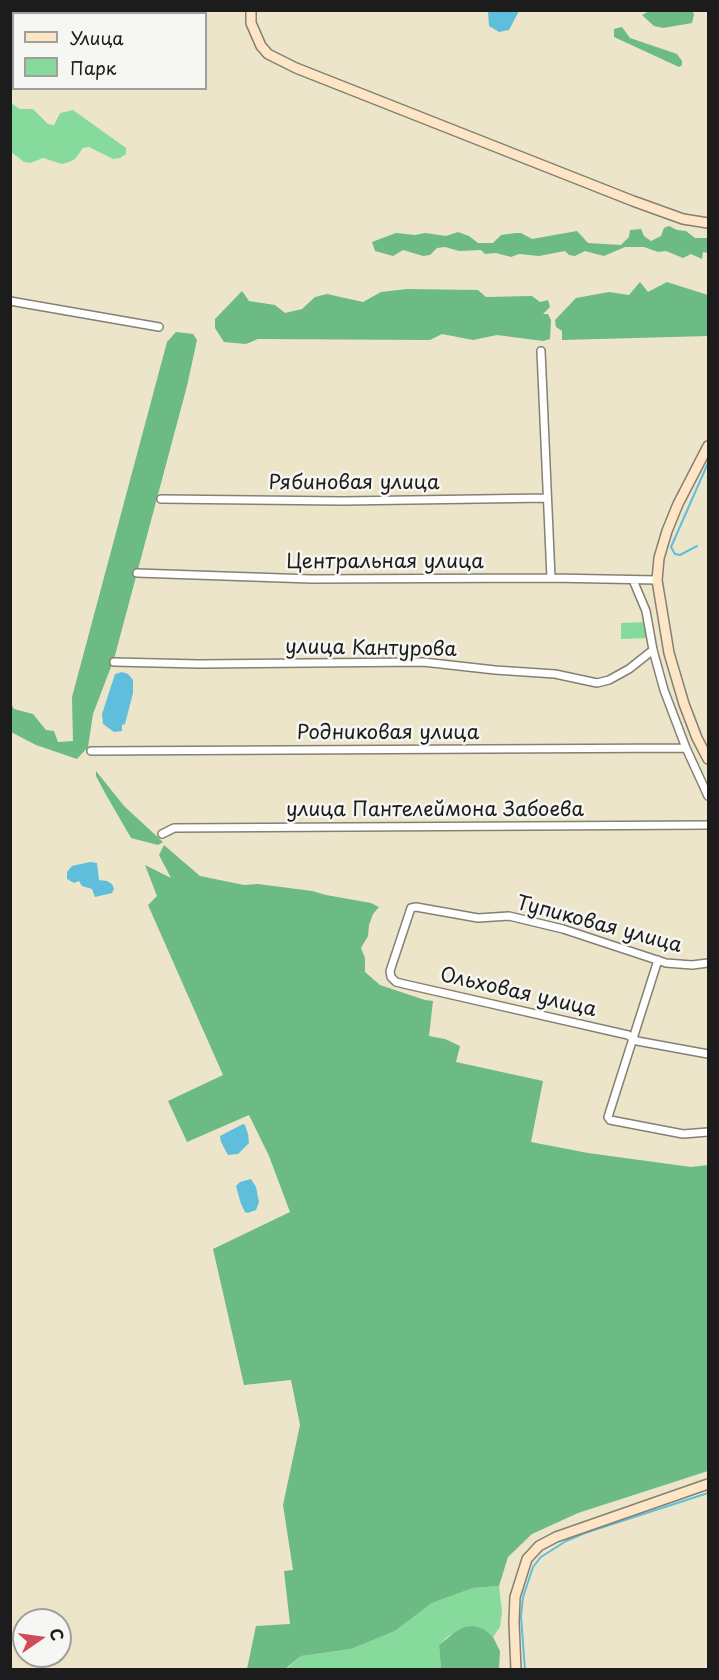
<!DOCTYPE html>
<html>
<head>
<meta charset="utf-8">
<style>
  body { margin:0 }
  #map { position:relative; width:719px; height:1680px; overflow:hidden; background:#ede5c9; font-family:"Playpen Sans",sans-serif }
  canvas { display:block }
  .frame { position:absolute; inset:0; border:12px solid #1c1c1c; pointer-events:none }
  .legend { position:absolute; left:12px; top:12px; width:195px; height:78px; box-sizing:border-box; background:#f6f6f2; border:2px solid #9f9f9c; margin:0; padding:8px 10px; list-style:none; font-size:18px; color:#1c1c1c }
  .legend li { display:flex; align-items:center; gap:12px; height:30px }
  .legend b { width:30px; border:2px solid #9f9f9c }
  .north { position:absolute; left:12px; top:1608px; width:60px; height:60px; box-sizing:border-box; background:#f6f6f2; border:2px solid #9f9f9c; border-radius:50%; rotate:77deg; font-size:16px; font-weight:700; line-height:24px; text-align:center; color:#1c1c1c }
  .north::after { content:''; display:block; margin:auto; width:21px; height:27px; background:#d1495b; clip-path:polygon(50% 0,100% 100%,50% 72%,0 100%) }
</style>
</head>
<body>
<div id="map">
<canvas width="719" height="1680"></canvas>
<div class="frame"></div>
<ul class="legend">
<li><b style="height:8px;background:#fee5c5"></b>Улица</li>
<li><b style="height:16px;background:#86da9c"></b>Парк</li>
</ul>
<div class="north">С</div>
</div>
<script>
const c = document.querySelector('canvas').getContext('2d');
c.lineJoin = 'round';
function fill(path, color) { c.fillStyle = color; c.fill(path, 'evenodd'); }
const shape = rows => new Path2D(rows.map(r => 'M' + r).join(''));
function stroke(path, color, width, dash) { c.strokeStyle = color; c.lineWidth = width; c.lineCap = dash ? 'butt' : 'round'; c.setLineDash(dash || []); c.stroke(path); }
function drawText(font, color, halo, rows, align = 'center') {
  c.font = font + ' "Playpen Sans",sans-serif'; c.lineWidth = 5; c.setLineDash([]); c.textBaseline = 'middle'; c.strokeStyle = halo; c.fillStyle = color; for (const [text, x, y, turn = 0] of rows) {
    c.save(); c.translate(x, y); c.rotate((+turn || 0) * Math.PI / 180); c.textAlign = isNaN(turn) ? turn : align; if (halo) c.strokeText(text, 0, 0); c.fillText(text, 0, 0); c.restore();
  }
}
fill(shape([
  [11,103,20,109,33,109,48,124,54,125,60,113,73,110,126,148,126,154,120,158,113,159,89,147,83,148,75,159,69,162,62,164,43,158,30,163,24,162,11,152],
  [646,622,648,638,621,639,621,623],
  [499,1586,502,1611,500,1627,493,1637,484,1629,464,1627,447,1637,439,1645,441,1669,285,1670,301,1656,351,1649,395,1631,432,1603,473,1588]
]), '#86da9c');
fill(shape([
  [651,10,692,11,694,14,692,23,663,28,654,26,642,15],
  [622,27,630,38,677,54,682,61,682,65,679,67,614,37,614,29],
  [669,226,677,230,686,231,695,238,708,238,708,253,703,252,702,259,691,254,683,258,666,251,658,252,644,247,625,247,604,256,585,251,575,256,569,255,565,251,539,256,519,254,511,257,496,253,485,254,481,250,459,251,445,247,437,248,430,255,423,256,403,250,393,256,375,251,372,242,396,233,415,235,425,233,446,236,458,232,469,236,478,243,493,243,501,235,516,233,521,233,532,239,577,231,588,243,621,245,629,237,630,230,641,229,644,236,651,241,661,236,664,228],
  [640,282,648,292,667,282,708,295,707,306,708,336,562,340,562,331,556,327,555,320,576,298,609,292,629,295],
  [407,289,478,290,486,297,532,296,540,302,548,300,550,307,543,314,548,314,551,320,550,339,543,341,497,335,473,340,442,334,430,340,258,339,246,344,224,342,215,328,215,319,242,291,249,301,275,305,285,313,302,309,315,297,327,294,363,302,381,292],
  [176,332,193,334,197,340,187,386,114,659,93,714,88,747,77,759,36,745,11,732,10,702,14,709,33,714,46,730,54,731,58,742,73,741,72,697,167,342],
  [96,771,124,806,163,842,158,845,131,838,105,793,96,776],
  [164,845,200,876,244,885,258,884,312,891,326,895,371,903,379,907,373,914,369,925,368,936,361,948,365,958,365,972,380,985,425,1000,433,1001,429,1036,445,1039,460,1046,456,1062,543,1081,531,1142,588,1153,691,1167,708,1165,708,1471,578,1513,532,1534,508,1557,499,1586,473,1588,432,1603,395,1631,351,1649,301,1656,285,1669,247,1669,256,1626,290,1624,284,1571,293,1570,283,1505,300,1425,291,1380,244,1385,213,1249,290,1212,269,1156,249,1115,187,1142,168,1101,223,1075,148,905,157,896,145,865,171,878,159,855],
  [474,1626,484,1629,493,1637,500,1651,499,1669,441,1669,439,1645,455,1632,464,1627]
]), '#6cba84');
fill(shape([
  [488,11,488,10,519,11,509,30,499,32,489,26],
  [122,672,128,674,133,680,133,693,125,724,122,725,122,731,114,732,103,724,102,714,115,674],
  [90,862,97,863,99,880,107,881,112,884,114,889,112,893,95,897,92,889,82,886,79,881,74,883,67,879,67,872,72,866],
  [243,1124,245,1125,248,1134,249,1143,238,1154,228,1155,221,1142,220,1136],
  [251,1179,256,1187,259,1202,256,1210,248,1213,245,1212,241,1204,236,1186,240,1182]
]), '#5ebedc');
stroke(shape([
  [697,546,680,555,675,554,671,547,708,463],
  [525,1670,521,1616,523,1597,533,1567,541,1557,566,1541,585,1533,708,1493]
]), '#5ebedc', 2);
const street = shape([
  [10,301,159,327],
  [541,351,551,578],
  [161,499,343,501,547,498],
  [137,573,311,579,551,578,657,580],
  [633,580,646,611,653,650,664,690,686,748,708,796],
  [114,662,199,664,423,662,495,670,555,674,597,683,609,680,629,669,653,650],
  [91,751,686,748],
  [162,834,174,828,708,825],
  [658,960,608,1117,610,1120,683,1134,708,1132],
  [708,963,692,965,666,963,563,929,509,916,478,918,416,907,411,908,390,971,391,977,396,982,404,984,628,1035,637,1041,708,1054]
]);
const secondary = shape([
  [251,10,251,23,261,46,268,54,296,68,633,201,683,219,708,223],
  [708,446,678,504,667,531,659,558,657,580,669,653,684,704,697,738,708,759],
  [516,1670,514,1622,515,1597,527,1559,539,1546,556,1537,708,1484]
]);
stroke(street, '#848072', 10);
stroke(secondary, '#848072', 12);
stroke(street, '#fff', 7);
stroke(secondary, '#fee5c5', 9);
drawText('20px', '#1c1c1c', '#f6f6f2', [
  ["Рябиновая улица",354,483],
  ["Центральная улица",385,562],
  ["улица Кантурова",371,649,1],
  ["Родниковая улица",388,733],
  ["улица Пантелеймона Забоева",435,810],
  ["Тупиковая улица",599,925,15],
  ["Ольховая улица",518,993,13]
]);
</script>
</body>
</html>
